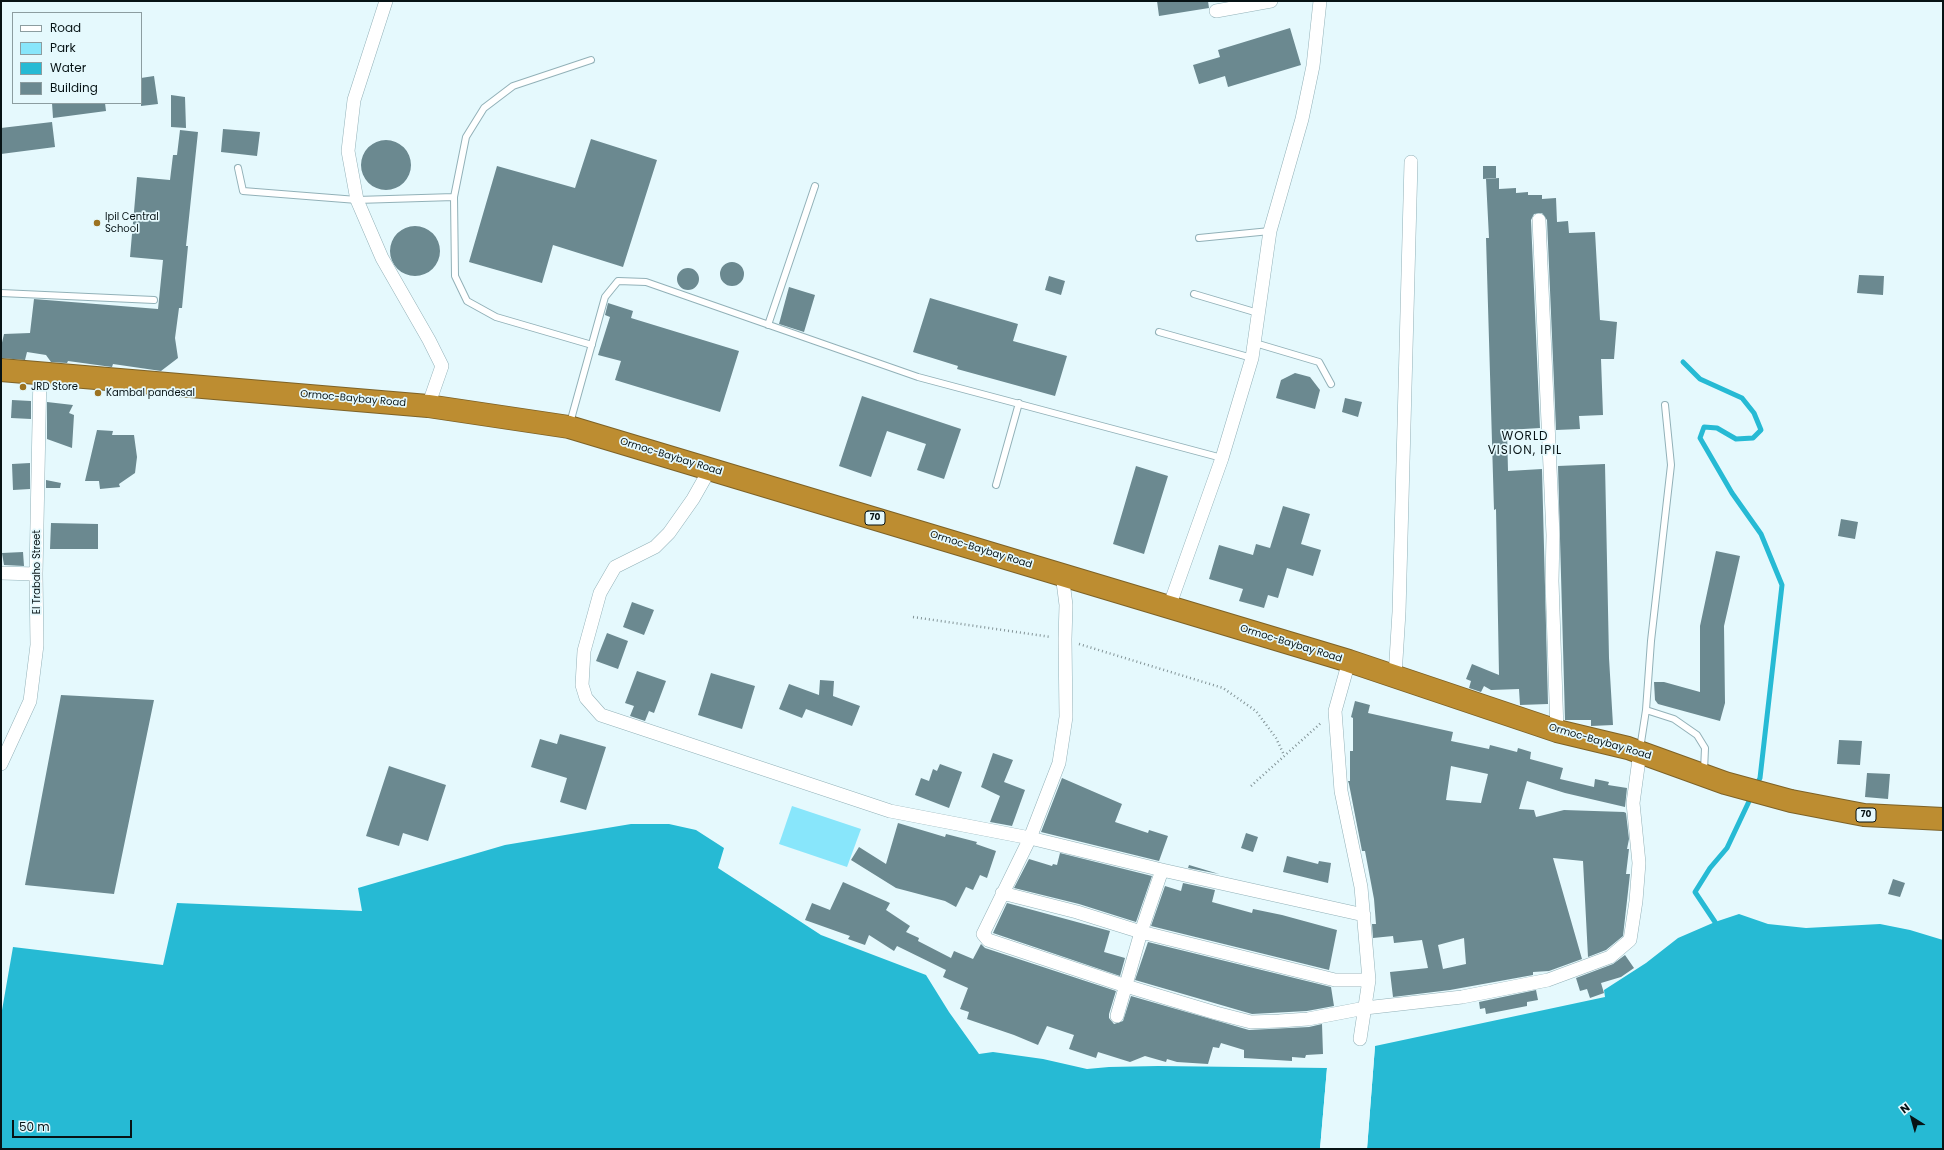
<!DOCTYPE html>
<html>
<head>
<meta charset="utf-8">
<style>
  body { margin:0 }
  #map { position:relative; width:1944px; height:1150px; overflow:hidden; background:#e5f9fd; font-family:Poppins,sans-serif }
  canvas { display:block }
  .frame { position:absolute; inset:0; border:2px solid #071315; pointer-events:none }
  .legend { position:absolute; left:12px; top:12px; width:130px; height:92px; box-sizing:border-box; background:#e5f9fd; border:1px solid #8c9da0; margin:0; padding:5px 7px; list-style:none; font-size:12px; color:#071315 }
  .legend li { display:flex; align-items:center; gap:8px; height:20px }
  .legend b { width:20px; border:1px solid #8c9da0 }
  .north { position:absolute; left:1892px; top:1098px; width:40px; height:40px; -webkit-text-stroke:3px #e5f9fd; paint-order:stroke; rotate:323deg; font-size:11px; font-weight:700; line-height:16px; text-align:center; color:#071315 }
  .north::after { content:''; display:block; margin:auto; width:14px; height:18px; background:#071315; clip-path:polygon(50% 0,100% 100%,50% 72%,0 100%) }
  .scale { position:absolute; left:12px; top:1120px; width:120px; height:18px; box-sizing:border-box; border:2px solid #071315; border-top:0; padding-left:5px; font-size:12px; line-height:14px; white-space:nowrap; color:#071315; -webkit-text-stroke:3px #e5f9fd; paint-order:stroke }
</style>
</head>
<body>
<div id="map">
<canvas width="1944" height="1150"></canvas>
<div class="frame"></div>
<ul class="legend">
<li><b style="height:5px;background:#fff"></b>Road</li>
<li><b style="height:11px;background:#88e6fb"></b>Park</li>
<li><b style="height:11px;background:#26bad4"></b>Water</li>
<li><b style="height:11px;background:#6b8990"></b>Building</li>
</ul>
<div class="north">N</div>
<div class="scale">50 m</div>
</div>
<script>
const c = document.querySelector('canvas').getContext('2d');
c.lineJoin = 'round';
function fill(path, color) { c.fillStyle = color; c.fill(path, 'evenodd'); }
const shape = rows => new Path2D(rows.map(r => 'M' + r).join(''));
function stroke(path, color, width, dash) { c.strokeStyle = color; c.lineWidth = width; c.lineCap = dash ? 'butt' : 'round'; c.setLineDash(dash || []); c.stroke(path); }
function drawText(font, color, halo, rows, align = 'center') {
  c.font = font + ' Poppins,sans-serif'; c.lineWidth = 3.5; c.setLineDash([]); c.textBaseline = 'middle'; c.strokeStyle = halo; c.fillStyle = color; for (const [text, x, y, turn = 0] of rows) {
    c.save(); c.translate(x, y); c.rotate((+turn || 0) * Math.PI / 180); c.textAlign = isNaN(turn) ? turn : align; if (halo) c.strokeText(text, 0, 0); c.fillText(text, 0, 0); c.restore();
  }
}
fill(shape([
  [792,806,861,829,847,867,779,844]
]), '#88e6fb');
fill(shape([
  [631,824,669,824,696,830,724,848,718,868,821,935,926,975,949,1012,979,1054,993,1052,1043,1059,1087,1069,1109,1067,1158,1066,1327,1068,1320,1149,1,1149,1,1016,13,947,163,965,177,903,362,911,358,888,505,845],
  [1739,914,1768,924,1806,928,1880,924,1910,930,1943,940,1943,1149,1367,1149,1375,1046,1605,997,1604,990,1646,963,1678,938,1715,922]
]), '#26bad4');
fill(shape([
  [1375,1046,1367,1149,1365,1149,1373,1047],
  [1328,1067,1322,1149,1320,1149,1327,1068]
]), '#e5f9fd');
stroke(shape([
  [1683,362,1700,379,1742,398,1754,413,1761,430,1753,438,1736,439,1717,428,1704,427,1700,438,1732,493,1761,534,1782,585,1760,778,1756,786],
  [1715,922,1695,892,1710,868,1727,848,1752,795]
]), '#26bad4', 5);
fill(shape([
  [1157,1,1208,1,1209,8,1159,16],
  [1290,28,1301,65,1228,87,1225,76,1199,84,1193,65,1220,57,1218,50],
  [154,76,158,104,141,106,141,78],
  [171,95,185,97,186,128,171,127],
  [52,103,105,103,106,111,53,118],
  [52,122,55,147,1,154,1,128],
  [223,129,260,132,257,156,221,152],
  [180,130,198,132,186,246,188,246,182,308,179,308,175,338,178,358,161,371,113,364,112,367,68,361,67,363,51,362,46,355,27,352,25,360,1,358,1,347,4,334,30,333,34,299,158,309,163,260,130,257,137,177,170,180,173,155,177,155],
  [591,139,657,160,623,267,553,245,542,283,469,262,497,166,575,188],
  '361 165a25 25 0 1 1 50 0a25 25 0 1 1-50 0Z',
  [1483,166,1496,166,1496,178,1483,179],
  [1499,178,1499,189,1516,188,1516,193,1528,192,1528,195,1542,195,1542,199,1556,198,1557,222,1568,221,1569,233,1595,232,1600,320,1617,322,1614,359,1601,359,1603,415,1579,416,1580,429,1556,430,1547,220,1542,213,1534,214,1531,220,1540,428,1507,430,1508,471,1542,469,1548,704,1520,705,1519,689,1491,690,1484,686,1481,692,1469,688,1471,681,1466,679,1472,664,1499,675,1496,509,1494,510,1486,238,1489,238,1486,179],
  '390 251a25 25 0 1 1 50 0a25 25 0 1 1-50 0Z',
  '720 274a12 12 0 1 1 24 0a12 12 0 1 1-24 0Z',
  '677 279a11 11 0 1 1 22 0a11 11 0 1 1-22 0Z',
  [1859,275,1884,276,1883,295,1857,293],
  [1049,276,1065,281,1061,295,1045,290],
  [789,287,815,295,804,332,779,324],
  [930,298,1018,324,1013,341,1067,356,1055,396,957,369,958,366,913,352],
  [608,303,633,311,631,318,739,351,720,412,615,380,621,361,598,355,610,317,605,315],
  [1295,373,1310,377,1320,390,1315,409,1276,398,1281,380],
  [862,396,961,429,944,479,917,470,926,444,887,431,871,477,839,466],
  [1345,398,1362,402,1358,417,1342,412],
  [12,400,31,401,31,419,11,418],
  [47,402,73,405,69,413,74,415,72,448,47,439],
  [97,430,113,431,112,435,134,435,137,457,135,473,119,484,120,487,100,489,99,481,85,481],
  [30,463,30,489,13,490,12,464],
  [1605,464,1609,658,1613,725,1591,726,1591,720,1565,720,1558,466],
  [1136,466,1168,476,1144,554,1113,544],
  [46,480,61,483,60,488,46,488],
  [1283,506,1310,514,1301,544,1321,550,1313,576,1287,568,1278,598,1268,595,1264,608,1239,601,1243,589,1209,579,1219,545,1253,555,1256,544,1270,548],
  [1841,519,1858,522,1855,539,1838,536],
  [51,523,98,524,98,549,50,549],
  [1716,551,1740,556,1724,626,1725,703,1720,721,1658,704,1655,700,1654,682,1664,682,1700,692,1700,626],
  [23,552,24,566,4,565,2,553],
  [632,602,654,610,644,635,623,627],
  [607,633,628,641,618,669,596,661],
  [637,671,666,681,654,713,649,711,645,721,630,716,634,706,625,703],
  [711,673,755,686,742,729,698,715],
  [820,680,834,681,833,696,860,706,852,726,806,709,802,718,779,709,789,684,819,695],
  [61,695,154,700,114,894,25,885],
  [1355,701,1370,705,1368,713,1453,732,1451,741,1489,749,1490,745,1517,752,1518,748,1531,752,1530,759,1563,768,1560,779,1594,787,1595,779,1609,782,1608,785,1627,788,1625,807,1565,793,1527,781,1519,809,1534,810,1536,817,1564,810,1624,812,1626,813,1629,839,1627,849,1629,849,1626,874,1630,874,1623,936,1606,950,1588,957,1583,861,1553,858,1582,959,1549,971,1533,972,1533,975,1450,990,1393,997,1390,972,1428,968,1422,940,1394,943,1393,936,1373,938,1372,924,1376,924,1374,899,1365,851,1362,851,1349,784,1348,781,1350,781,1350,751,1353,751,1353,718,1351,717],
  [1451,766,1488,774,1481,803,1446,800],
  [1464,938,1466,964,1443,969,1438,945],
  [560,734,606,747,586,810,560,802,567,778,531,767,540,739,557,744],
  [1839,740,1862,741,1860,765,1837,764],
  [993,753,1013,760,1004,782,1025,790,1012,826,990,822,1000,796,981,787],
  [940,764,962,772,949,808,915,795,921,778,929,781,933,769,937,771],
  [389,766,446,785,428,841,403,833,399,846,366,836],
  [1867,773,1890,774,1888,799,1865,797],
  [1062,778,1122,804,1115,822,1148,833,1149,830,1168,836,1159,861,1041,832],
  [898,823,945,837,946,834,977,842,976,844,996,851,987,878,980,875,973,890,966,887,956,907,945,901,896,888,851,860,859,847,886,864],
  [1246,833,1258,837,1253,852,1241,848],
  [1060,853,1152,876,1136,922,1079,904,1014,888,1029,859,1052,866,1053,864,1057,865],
  [1287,856,1318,864,1319,861,1331,863,1328,883,1283,872],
  [1189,865,1219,874,1188,868],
  [1893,879,1905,883,1900,897,1888,894],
  [843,882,890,903,886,910,910,926,906,932,919,938,918,941,951,958,954,951,973,959,981,944,985,948,1116,991,1109,1014,1109,1018,1114,1024,1123,1021,1131,996,1249,1030,1309,1027,1322,1024,1323,1054,1306,1055,1305,1058,1292,1057,1292,1061,1244,1058,1244,1050,1221,1043,1219,1048,1213,1047,1208,1064,1177,1062,1167,1059,1166,1062,1145,1056,1130,1062,1098,1052,1096,1058,1069,1049,1074,1035,1047,1026,1038,1045,1014,1035,967,1019,969,1012,960,1009,968,988,943,977,946,970,897,946,894,951,869,935,865,945,848,939,850,936,805,920,812,903,830,910],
  [1183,883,1215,890,1212,902,1252,913,1253,909,1282,915,1337,930,1329,970,1151,926,1165,886,1181,891],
  [1007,903,1110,931,1104,952,1125,958,1120,976,993,933],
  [1148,942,1331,987,1334,1006,1307,1011,1252,1014,1135,980],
  [1625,955,1634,968,1621,977,1601,983,1604,993,1590,998,1587,989,1580,991,1576,978,1613,964],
  [1536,990,1538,1000,1527,1002,1527,1006,1486,1014,1485,1008,1480,1009,1479,1002]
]), '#6b8990');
const lane = shape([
  [591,60,513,86,484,108,466,137,454,197,455,276,467,301,496,317,592,345],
  [238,168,243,191,357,200,454,197],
  [1199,238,1270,231],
  [1,293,154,300],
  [1194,294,1258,313],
  [768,325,815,186],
  [1159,332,1252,358],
  [1255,343,1319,362,1331,384],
  [570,423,605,297,618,281,646,282,918,377,1222,458],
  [996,485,1019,403],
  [1646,710,1651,641,1671,465,1665,405],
  [1640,749,1646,710,1674,719,1697,735,1705,748,1704,771]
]);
const street = shape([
  [386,1,354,100,348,151,357,200,382,258,429,340,442,366,428,406],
  [1216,11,1271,1],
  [1539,220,1553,535,1552,581,1557,731],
  [710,469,693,499,669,533,655,547,615,567,600,593,584,651,582,685,586,698,601,715,890,811,1030,838,1162,870,1364,915],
  [1,573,36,574],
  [1062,574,1066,605,1065,639,1066,717,1059,763,1030,838,983,934,988,940,1126,986,1216,1013,1251,1022,1279,1021,1308,1019,1365,1008,1462,997,1548,980,1610,957,1630,940,1636,901,1639,863,1633,803,1640,752],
  [1169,607,1222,458,1252,358,1270,231,1302,119,1313,66,1320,1],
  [1349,661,1335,711,1341,791,1361,887,1369,980,1360,1039],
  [1395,676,1399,612,1411,162],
  [1,764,30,701,37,645,36,574,40,372],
  [1002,893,1077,912,1141,932,1335,980,1369,980],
  [1117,1016,1141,932,1162,870]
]);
const highway = shape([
  [1,370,428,406,569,427,1349,661,1557,731,1628,748,1725,783,1791,801,1864,815,1943,819]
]);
stroke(lane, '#92b1b8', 8);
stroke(street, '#92b1b8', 14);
stroke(highway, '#7d6227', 24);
stroke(shape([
  [913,617,1051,637],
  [1079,644,1223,688,1256,711,1276,738,1284,755],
  [1251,786,1322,722]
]), '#839497', 2.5, [1, 3]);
stroke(lane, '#fff', 6);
stroke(street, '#fff', 13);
stroke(highway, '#bd8d31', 22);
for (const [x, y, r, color] of [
  [97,223,4,"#9c7321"],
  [23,387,4,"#9c7321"],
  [98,393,4,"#9c7321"]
]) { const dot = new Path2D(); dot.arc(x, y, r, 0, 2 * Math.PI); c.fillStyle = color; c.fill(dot); stroke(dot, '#e5f9fd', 1.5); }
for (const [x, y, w] of [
  [875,518,20],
  [1866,815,20]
]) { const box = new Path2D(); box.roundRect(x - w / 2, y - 7, w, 14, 3); c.fillStyle = '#e5f9fd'; c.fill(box); stroke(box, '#071315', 1); }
drawText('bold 9px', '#071315', null, [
  ["70",875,518],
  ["70",1866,815]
]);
drawText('10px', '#071315', '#e5f9fd', [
  ["Ipil Central",105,217],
  ["School",105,229],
  ["JRD Store",31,387],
  ["Kambal pandesal",106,393]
], 'left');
drawText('10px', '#071315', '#e5f9fd', [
  ["Ormoc-Baybay Road",353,399,5],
  ["Ormoc-Baybay Road",671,457,17],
  ["Ormoc-Baybay Road",981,550,17],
  ["El Trabaho Street",37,572,-90],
  ["Ormoc-Baybay Road",1291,644,17],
  ["Ormoc-Baybay Road",1600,742,16]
]);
c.letterSpacing = '1px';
drawText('12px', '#071315', '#e5f9fd', [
  ["WORLD",1525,437],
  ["VISION, IPIL",1525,451]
]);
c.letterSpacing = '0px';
</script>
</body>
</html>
